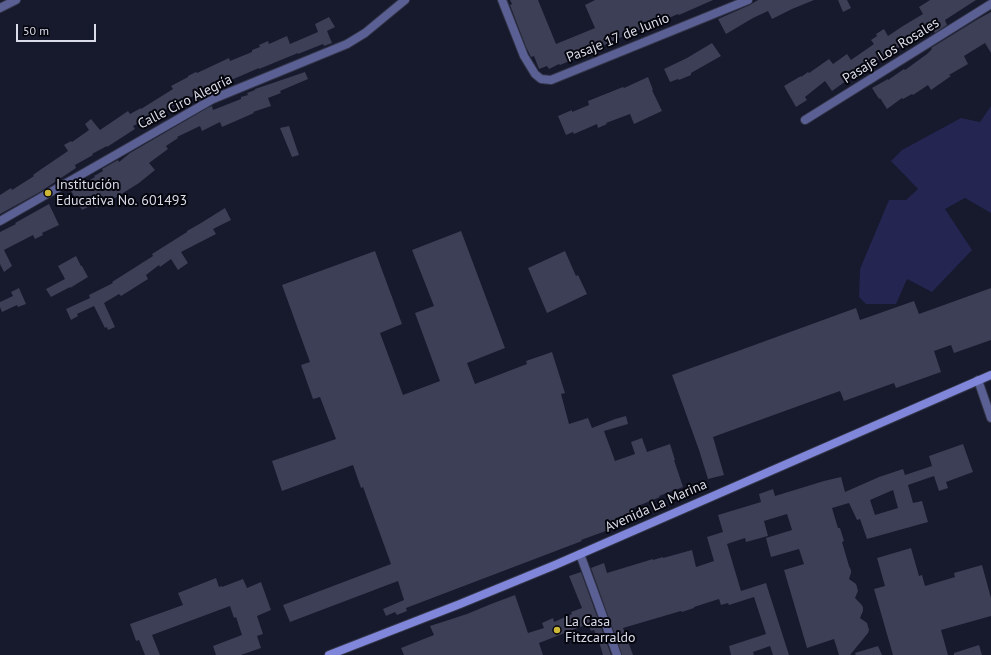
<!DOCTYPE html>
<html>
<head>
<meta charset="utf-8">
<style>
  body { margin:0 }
  #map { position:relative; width:991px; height:655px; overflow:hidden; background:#17192d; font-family:"PT Sans",sans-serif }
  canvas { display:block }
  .scale { position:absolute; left:16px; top:24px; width:80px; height:18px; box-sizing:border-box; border:2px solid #dadcea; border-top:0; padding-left:5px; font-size:12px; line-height:14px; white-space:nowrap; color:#dadcea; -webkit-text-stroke:3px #05060d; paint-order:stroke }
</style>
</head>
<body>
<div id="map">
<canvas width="991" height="655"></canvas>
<div class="scale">50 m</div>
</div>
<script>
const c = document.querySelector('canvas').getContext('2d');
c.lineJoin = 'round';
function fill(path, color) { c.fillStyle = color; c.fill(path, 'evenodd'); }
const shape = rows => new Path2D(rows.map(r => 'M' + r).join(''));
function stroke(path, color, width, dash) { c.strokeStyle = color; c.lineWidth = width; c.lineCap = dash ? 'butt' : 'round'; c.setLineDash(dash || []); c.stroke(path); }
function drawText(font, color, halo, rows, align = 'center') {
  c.font = font + ' "PT Sans",sans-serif'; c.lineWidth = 4; c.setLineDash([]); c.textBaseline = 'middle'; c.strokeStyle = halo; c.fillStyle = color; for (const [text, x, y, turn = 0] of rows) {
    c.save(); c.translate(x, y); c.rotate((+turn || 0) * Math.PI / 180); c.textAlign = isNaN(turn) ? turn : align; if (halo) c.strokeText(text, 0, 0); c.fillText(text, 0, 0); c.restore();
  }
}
fill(shape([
  [991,106,991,213,965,198,945,209,972,250,932,292,907,279,896,304,866,304,859,297,860,269,889,200,906,200,918,189,891,161,902,150,961,118,980,122]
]), '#242551');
fill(shape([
  [510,0,538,0,556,44,595,28,585,5,595,0,713,0,679,15,678,14,648,27,632,32,592,51,593,51,560,65,559,64,549,69,547,66,539,69,534,56,531,57,526,47,510,5,512,4],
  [758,0,814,0,792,9,772,19,768,11,753,18,726,34,718,19,750,5,753,3],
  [838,0,847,0,851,8,843,12],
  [930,0,976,0,945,20,947,25,935,33,932,28,881,58,861,72,847,81,846,81,832,91,825,81,805,97,807,100,796,107,784,86,801,76,801,77,808,72,809,73,829,59,833,64,847,54,851,60,874,44,871,40,877,36,876,34,884,29,888,36,903,26,923,14,919,7],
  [991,12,991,53,985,43,964,56,968,64,949,75,951,76,931,90,928,85,913,95,912,94,903,99,902,98,887,109,880,98,879,99,872,88,888,79,888,80,904,69,905,70,927,54,932,49,931,48,978,19],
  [329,17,335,27,327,31,332,43,324,46,323,44,298,54,298,53,259,69,259,68,215,87,214,86,177,104,133,126,135,129,107,147,107,146,92,154,93,155,75,165,76,168,40,192,0,214,0,195,11,188,12,190,34,176,33,175,40,170,68,151,64,145,71,141,72,142,89,130,85,124,91,119,100,130,128,111,130,114,141,108,141,109,173,89,171,86,188,77,188,76,196,72,197,73,229,58,230,61,252,52,252,50,260,47,259,45,268,41,269,44,287,36,290,44,318,32,315,24],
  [712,43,721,56,691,73,691,75,679,80,678,79,670,82,664,69,687,58],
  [305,72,308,79,280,91,281,93,268,98,271,106,253,112,254,113,222,127,220,122,202,131,200,126,177,137,178,138,166,146,168,149,149,163,155,170,139,183,107,203,96,208,94,204,82,210,71,191,95,177,94,176,103,171,102,169,118,160,119,162,130,153,209,107,212,106,213,110,241,99,241,97,248,95,247,93,255,90,255,89],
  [648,77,653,90,652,90,662,111,634,124,630,114,606,123,607,124,598,128,597,124,574,134,573,132,566,135,558,116,572,110,572,112,589,105,588,101,623,87,624,88],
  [289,126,299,155,292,157,280,128],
  [49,204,59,225,42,233,43,235,35,239,33,235,4,250,12,266,4,272,0,264,0,232,16,224,15,223],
  [225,208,231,220,213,229,216,234,181,252,188,263,178,270,171,259,160,267,159,265,146,275,148,279,129,291,121,296,119,294,104,303,115,327,108,330,107,327,105,328,94,306,77,314,78,316,71,320,66,309,90,298,89,295,113,283,112,282,153,256,152,254,187,232,187,231,201,223],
  [461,231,505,348,467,363,475,384,527,364,526,361,552,352,565,393,561,394,569,424,588,418,592,428,615,419,626,416,628,424,604,431,615,461,635,454,631,442,642,438,647,452,670,444,675,460,674,460,683,487,659,496,660,497,633,508,636,516,613,525,614,528,581,540,582,541,406,608,407,611,397,615,395,612,386,616,383,609,404,600,398,581,290,622,283,605,391,564,363,487,361,488,353,465,282,491,272,461,336,439,320,397,313,399,301,365,310,362,282,285,375,251,402,324,380,333,403,395,440,381,415,313,434,306,412,250],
  [565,251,576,276,578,275,587,294,547,313,528,268],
  [76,256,81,266,82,266,88,277,70,288,70,287,51,297,46,289,65,279,58,266],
  [19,288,26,304,18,307,17,305,2,312,0,307,0,302,13,296,11,292],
  [991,288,991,340,954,353,951,345,934,351,941,372,896,388,894,383,844,401,840,391,713,437,724,475,708,479,699,450,672,375,856,308,860,320,914,301,919,314],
  [963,444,973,472,946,482,948,488,939,491,934,476,908,485,913,503,922,501,928,522,867,539,860,519,857,520,849,503,832,508,838,528,840,528,844,541,842,542,849,566,851,570,851,573,849,579,856,584,857,587,858,591,855,598,861,604,863,607,863,611,860,618,867,623,869,630,868,633,850,655,839,655,834,639,807,648,784,570,804,564,799,549,771,557,766,538,792,530,787,514,764,521,768,536,746,542,745,538,727,544,741,591,766,583,789,655,773,655,770,646,753,652,754,655,731,655,729,646,766,634,754,597,729,605,728,603,721,605,719,599,694,607,694,608,682,612,681,611,623,628,633,655,622,655,591,568,604,563,607,573,653,559,653,560,663,557,663,558,692,550,696,567,714,561,707,537,723,532,718,515,761,502,759,494,773,489,775,496,824,481,841,477,845,492,879,477,903,469,905,475,932,466,929,456],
  [893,490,898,508,875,515,870,500],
  [911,548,919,576,922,575,925,586,955,577,954,573,982,565,991,598,991,616,941,630,948,655,893,655,874,589,885,586,877,558],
  [581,572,611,655,603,655,597,635,596,635,594,630,591,631,588,624,539,643,543,655,404,655,401,648,434,635,430,626,467,614,491,604,515,595,528,633,544,628,542,623,553,618,554,622,572,614,571,612,582,608,569,576],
  [216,578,219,587,222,586,222,587,243,579,247,588,261,582,271,610,257,616,263,634,257,636,261,648,241,655,216,655,213,646,242,635,236,617,234,618,230,606,152,635,160,655,145,655,139,640,136,641,130,624,183,605,178,593],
  [979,645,982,655,954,655,954,653],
  [878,646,882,655,856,655,855,653]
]), '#3d3f56');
const street = shape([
  [502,0,524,56,535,74,541,79,551,80,748,0],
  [0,8,16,0],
  [805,120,991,4],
  [0,221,213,99,347,44,365,33,405,0],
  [978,380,991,418],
  [580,554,617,655]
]);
const secondary = shape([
  [329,655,460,604,555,565,991,375]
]);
stroke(street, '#323447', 10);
stroke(secondary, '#323447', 10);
stroke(street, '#5b6094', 8);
stroke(secondary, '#8087da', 8);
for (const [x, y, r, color] of [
  [48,193,4,"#ceb837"],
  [557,630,4,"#ceb837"]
]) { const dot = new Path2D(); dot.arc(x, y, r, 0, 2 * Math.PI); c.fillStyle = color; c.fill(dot); stroke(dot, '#05060d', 1.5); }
drawText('14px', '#dadcea', '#05060d', [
  ["Pasaje 17 de Junio",618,38,-22],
  ["Pasaje Los Rosales",891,51,-32],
  ["Calle Ciro Alegría",185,102,-27],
  ["Avenida La Marina",656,506,-24]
]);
drawText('14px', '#dadcea', '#05060d', [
  ["Institución",56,185],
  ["Educativa No. 601493",56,201],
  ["La Casa",565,622],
  ["Fitzcarraldo",565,638]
], 'left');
</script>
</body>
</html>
